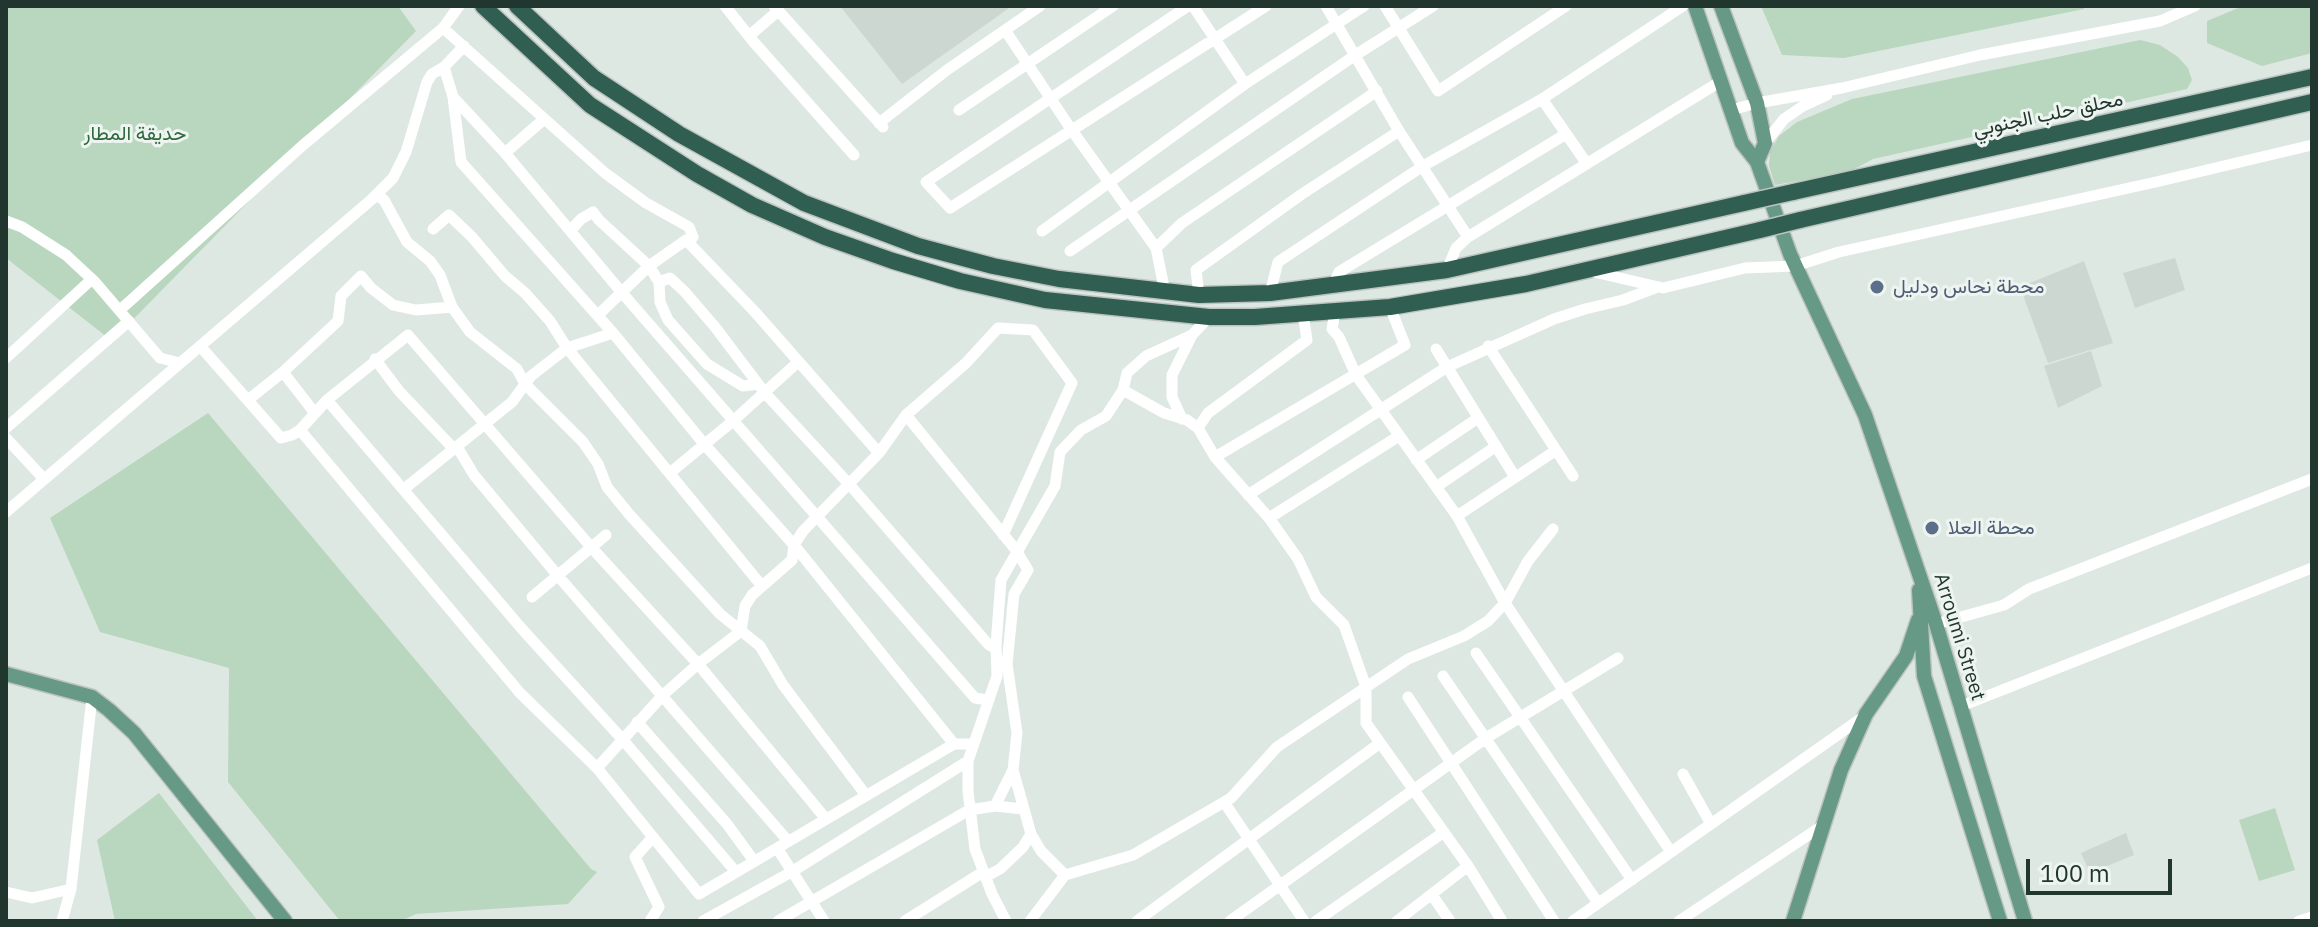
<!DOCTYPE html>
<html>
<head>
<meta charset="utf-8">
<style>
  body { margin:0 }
  #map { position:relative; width:2318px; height:927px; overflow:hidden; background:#dee8e2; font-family:"IBM Plex Sans",sans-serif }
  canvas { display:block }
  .frame { position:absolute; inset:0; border:8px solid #21362e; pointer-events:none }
  .scale { position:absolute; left:2026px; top:859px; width:146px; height:36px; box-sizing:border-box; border:4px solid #21362e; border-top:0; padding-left:10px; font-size:24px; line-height:28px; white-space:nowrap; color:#21362e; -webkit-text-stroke:6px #eef5f1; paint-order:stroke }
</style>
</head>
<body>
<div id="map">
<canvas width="2318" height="927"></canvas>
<div class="frame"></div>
<div class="scale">100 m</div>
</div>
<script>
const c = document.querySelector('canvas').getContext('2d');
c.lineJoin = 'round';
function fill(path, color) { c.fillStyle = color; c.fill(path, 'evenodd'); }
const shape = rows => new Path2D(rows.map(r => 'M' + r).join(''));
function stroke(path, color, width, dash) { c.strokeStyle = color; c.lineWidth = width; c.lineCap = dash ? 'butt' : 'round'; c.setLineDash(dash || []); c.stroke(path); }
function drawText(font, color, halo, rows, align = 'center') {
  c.font = font + ' "IBM Plex Sans",Vazirmatn,sans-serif'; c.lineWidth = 6; c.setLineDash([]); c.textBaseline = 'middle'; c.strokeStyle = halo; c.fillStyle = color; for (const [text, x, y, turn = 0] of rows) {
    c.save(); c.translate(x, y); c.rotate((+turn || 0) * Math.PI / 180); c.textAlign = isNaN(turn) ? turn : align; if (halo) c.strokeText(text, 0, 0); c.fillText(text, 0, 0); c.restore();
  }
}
fill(shape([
  [840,6,1012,6,902,84],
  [2175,258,2185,290,2135,308,2123,273],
  [2084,261,2113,343,2048,363,2020,287],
  [2091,351,2102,386,2058,408,2044,366],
  [2126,833,2134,855,2090,873,2081,853]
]), '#ccd7d1');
fill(shape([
  [6,6,398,6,416,31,112,341,6,258],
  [1761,6,2084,6,2084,9,1844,58,1782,55],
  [2243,6,2312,6,2312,53,2262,66,2207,43,2207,21],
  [2140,40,2160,45,2178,57,2188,68,2192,80,2187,89,1873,159,1849,172,1775,185,1769,166,1770,151,1779,136,1797,122,1852,99],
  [208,413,591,869,597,872,568,904,416,914,401,921,340,921,228,782,229,668,100,632,50,518],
  [159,793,258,921,115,921,97,840],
  [2275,808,2295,870,2259,881,2239,820]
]), '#b9d7be');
const major = shape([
  [1695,6,1742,143,1757,162,1790,254,1865,415,1936,624,2025,921],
  [1721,6,1757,103,1765,143,1757,162],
  [1919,590,1924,676,2000,921],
  [6,674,92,697,109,710,134,733,285,921],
  [1793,921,1841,770,1866,714,1906,656,1918,620]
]);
const highway = shape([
  [483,6,590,105,697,174,752,205,825,237,893,261,960,281,1045,300,1209,317,1255,317,1390,307,1526,284,1760,230],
  [517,6,594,78,679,134,804,203,918,246,993,266,1059,279,1199,295,1270,293,1447,270,1744,203],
  [1793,192,2312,77],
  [1800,220,2312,102]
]);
stroke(major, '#bcc3c0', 17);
stroke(highway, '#bcc3c0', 19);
stroke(shape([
  [459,6,443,28,605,173,646,203,689,227,693,237,689,243],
  [725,6,752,40,854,155],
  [774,6,883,127],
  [1188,6,926,182,950,208,1266,6],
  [1193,6,1245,84],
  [1326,6,1399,131,1468,237],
  [1385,6,1438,91,1566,6],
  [1005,30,1071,129,1156,248,1165,292],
  [749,36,778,11],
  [464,46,444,67,453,97,505,153,623,294,975,698,988,700],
  [453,97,461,162,613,333,705,445,794,545,954,744],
  [1542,99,1587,164],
  [959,110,1113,6],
  [1731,110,1757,103,1842,88,1980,55,2160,21,2195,6],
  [879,123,947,70,1040,6],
  [1765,143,1784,119,1803,106,1827,95],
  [505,153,543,120],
  [376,195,384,200,407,242,430,261,440,275,452,307,470,332,517,369,525,384,583,442,598,464,607,487,629,514,720,614,760,646,783,685,865,794],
  [6,221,22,227,66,255,95,282,160,358,180,363],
  [433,229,449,215,472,237,505,276,525,293,550,321,567,348,761,585],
  [571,230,581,219,593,212,599,220,649,266,659,282,670,278,685,292,715,327,765,393,849,484,988,644,996,649],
  [1042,231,1245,84,1364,6],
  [1156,248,1182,223,1377,91],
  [1070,251,1354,56,1433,6],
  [1447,270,1456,248,1468,237,1721,81],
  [1594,272,1663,288,1745,268,1795,266,1839,252,2156,182,2312,145],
  [659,282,660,302,668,320,707,364,743,386,758,384],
  [1332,287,1339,272,1566,134],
  [1270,293,1278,262,1423,166,1542,99,1683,6],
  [1199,295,1196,270,1302,194,1399,131],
  [120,310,302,146,443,28],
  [1335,312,1332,329,1339,337,1356,375,1457,516,1505,603,1671,852],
  [598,315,649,266,686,240,755,312,879,453],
  [200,346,281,438,292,435,300,430,327,400,408,335,591,547,698,664,826,819],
  [1488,346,1573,476],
  [1436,349,1515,477],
  [6,358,92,279],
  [375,359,399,391,453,448,459,450,474,475,559,577,788,841],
  [283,372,314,412],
  [1123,390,1164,413,1187,420,1198,428,1215,457,1269,518,1298,559,1316,597,1344,625,1366,687,1366,723,1468,866,1502,921],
  [248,400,283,372,338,321,341,296,361,276,371,288,393,305,416,310,452,307],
  [327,400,522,629,623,740,736,872],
  [906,415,1016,550,1028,570,1014,594,1007,664,1017,733,1013,770,1031,834,1041,851,1065,875],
  [1182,419,1172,397,1172,375,1192,335],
  [6,428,129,321],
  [1198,428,1208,413,1307,340,1303,314],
  [300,430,520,693,597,768,699,894,954,744,973,744],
  [6,438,44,479],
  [1215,457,1405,345,1390,307],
  [1416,460,1478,418],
  [671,472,733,421,798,362],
  [1436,487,1495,447],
  [404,489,512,402,531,376,567,348,613,333],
  [1248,495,1447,367,1554,319,1585,309,1623,300,1655,288],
  [6,512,371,200,393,178,406,152,427,82,432,74,444,67],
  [1457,516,1555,451],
  [1269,518,1399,436],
  [532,597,606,535],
  [1936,624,2004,605,2029,589,2312,479],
  [1476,653,1632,880],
  [1443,676,1598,903],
  [1408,697,1554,921],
  [1959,707,2312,568],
  [637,722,727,824,754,861],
  [597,768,663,695,698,664,741,631,745,606,752,595,792,560,794,545,803,531,879,453,906,415,966,363,998,328,1033,330,1072,383,1003,535],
  [1683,774,1711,824],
  [1224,802,1304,921],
  [995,806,1013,770],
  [777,848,824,921],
  [985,877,1000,869,1023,847,1031,834],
  [6,892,32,898,71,889,92,697],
  [1432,895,1450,921],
  [62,921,71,889],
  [650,921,659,907,635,857,653,837],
  [703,921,793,871,968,761],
  [778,921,969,810,995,806,1023,809],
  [905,921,983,872],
  [1006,921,992,894,975,849,968,791,968,761,997,676,996,645,1001,580,1055,486,1060,452,1081,430,1106,416,1123,390,1127,373,1146,356,1192,335,1209,317],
  [1030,921,1065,875,1133,855,1231,798,1277,747,1408,659,1464,636,1488,621,1505,603,1528,561,1553,529],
  [1137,921,1380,743],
  [1230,921,1486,738,1618,658],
  [1316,921,1444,832],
  [1397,921,1468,866],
  [1573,921,1866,715],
  [1679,921,1825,824],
  [2299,921,2312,917]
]), '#fff', 11);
stroke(major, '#679987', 14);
stroke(highway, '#305e50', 16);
const highwayBridge = shape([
  [1744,203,1793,192],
  [1760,230,1800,220]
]);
stroke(highwayBridge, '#bcc3c0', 19, []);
stroke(highwayBridge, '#305e50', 16);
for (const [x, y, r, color] of [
  [1877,287,8,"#5c6f8a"],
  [1932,528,8,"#5c6f8a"]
]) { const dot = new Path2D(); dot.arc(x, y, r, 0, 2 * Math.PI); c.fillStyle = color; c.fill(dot); stroke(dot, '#eef5f1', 3); }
drawText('20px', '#21362e', '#eef5f1', [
  ["محلق حلب الجنوبي",2048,115,-12],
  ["Arroumi Street",1959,637,73]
]);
drawText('20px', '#306840', '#eef5f1', [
  ["حديقة المطار",135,134]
]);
drawText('20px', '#4e5e75', '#eef5f1', [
  ["محطة نحاس ودليل",1893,287],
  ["محطة العلا",1948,528]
], 'left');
</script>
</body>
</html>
